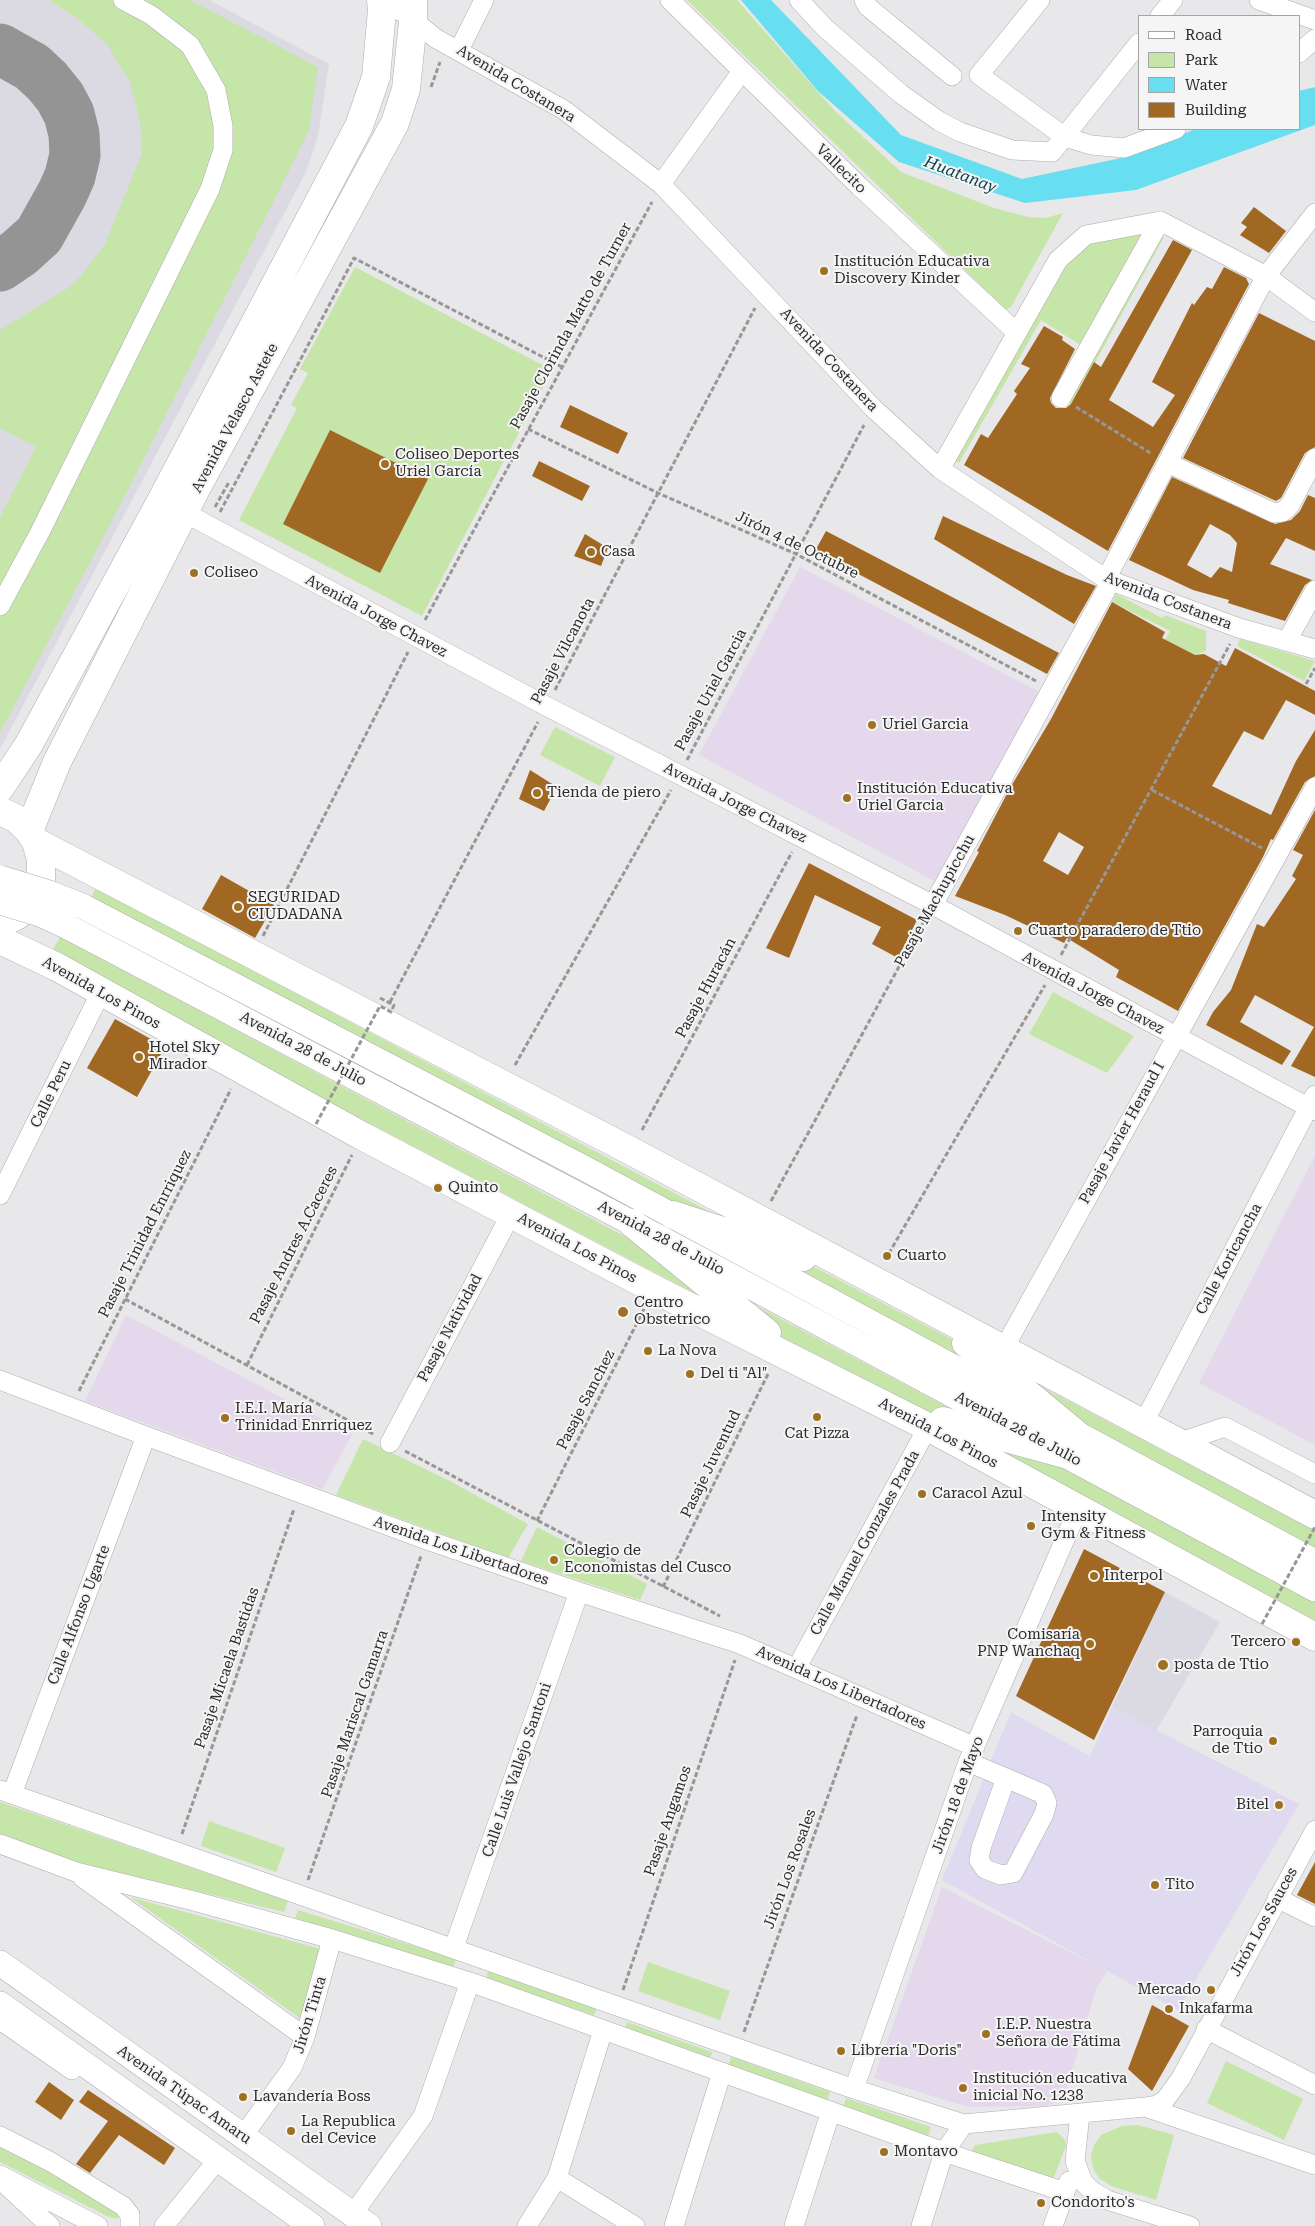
<!DOCTYPE html>
<html>
<head>
<meta charset="utf-8">
<style>
  body { margin:0 }
  #map { position:relative; width:1315px; height:2226px; overflow:hidden; background:#e8e7e9; font-family:"Roboto Serif",serif }
  canvas { display:block }
  .legend { position:absolute; left:1138px; top:15px; width:162px; height:115px; box-sizing:border-box; background:#f5f5f6; border:1px solid #a4a4a5; margin:0; padding:6px 9px; list-style:none; font-size:15px; color:#2b2b2b }
  .legend li { display:flex; align-items:center; gap:10px; height:25px }
  .legend b { width:25px; border:1px solid #a4a4a5 }
</style>
</head>
<body>
<div id="map">
<canvas width="1315" height="2226"></canvas>
<ul class="legend">
<li><b style="height:6px;background:#fff"></b>Road</li>
<li><b style="height:14px;background:#c6e5a8"></b>Park</li>
<li><b style="height:14px;background:#67dff0"></b>Water</li>
<li><b style="height:14px;background:#a16823"></b>Building</li>
</ul>
</div>
<script>
const c = document.querySelector('canvas').getContext('2d');
c.lineJoin = 'round';
function fill(path, color) { c.fillStyle = color; c.fill(path, 'evenodd'); }
const shape = rows => new Path2D(rows.map(r => 'M' + r).join(''));
function stroke(path, color, width, dash) { c.strokeStyle = color; c.lineWidth = width; c.lineCap = dash ? 'butt' : 'round'; c.setLineDash(dash || []); c.stroke(path); }
function drawText(font, color, halo, rows, align = 'center') {
  c.font = font + ' "Roboto Serif",serif'; c.lineWidth = 4; c.setLineDash([]); c.textBaseline = 'middle'; c.strokeStyle = halo; c.fillStyle = color; for (const [text, x, y, turn = 0] of rows) {
    c.save(); c.translate(x, y); c.rotate((+turn || 0) * Math.PI / 180); c.textAlign = isNaN(turn) ? turn : align; if (halo) c.strokeText(text, 0, 0); c.fillText(text, 0, 0); c.restore();
  }
}
fill(shape([
  [1112,1707,1299,1804,1178,2010,942,1880,1011,1712,1090,1756]
]), '#e0daf0');
fill(shape([
  [0,0,209,0,329,64,318,136,306,172,0,749],
  [1165,1592,1220,1622,1156,1731,1112,1707]
]), '#dbdae3');
fill(shape([
  [800,567,1045,695,942,885,699,755],
  [1315,1155,1315,1445,1199,1383],
  [126,1315,352,1435,322,1489,85,1401],
  [942,1887,1107,1971,1096,1989,1063,2100,1046,2106,968,2107,874,2078]
]), '#e5d8ec');
fill(shape([
  [49,0,190,0,318,67,309,131,128,490,0,733,0,517,36,447,0,428,0,330,68,288,81,276,105,244,142,153,140,122,130,82,107,44,78,19],
  [687,0,737,0,835,111,901,172,994,208,1028,217,1046,218,1063,213,1011,307,1006,310],
  [1142,227,1164,237,1072,405,1064,401,1090,351,1041,320,959,463,947,454,1079,230],
  [355,267,552,370,422,616,239,520,297,408,291,405,308,373,300,369],
  [1116,594,1162,618,1165,615,1206,631,1206,651,1195,655,1165,640,1170,631,1112,602],
  [1240,639,1315,661,1304,681,1237,646],
  [555,727,615,757,600,786,540,755],
  [96,888,1315,1531,1315,1551,90,900],
  [60,937,1315,1602,1315,1622,1081,1495,290,1082,51,953],
  [1053,992,1134,1036,1107,1073,1029,1034],
  [363,1439,450,1481,528,1524,508,1558,336,1495],
  [537,1527,647,1584,640,1600,521,1561],
  [0,1802,288,1901,284,1912,71,1861,0,1835],
  [209,1821,285,1848,276,1872,201,1846],
  [130,1897,321,1949,301,2019],
  [298,1910,456,1959,453,1968,295,1918],
  [648,1962,730,1991,720,2020,638,1991],
  [488,1971,597,2008,594,2015,486,1979],
  [627,2022,712,2052,710,2059,624,2029],
  [731,2057,830,2092,827,2102,728,2066],
  [1226,2061,1303,2099,1284,2140,1207,2103],
  [846,2098,931,2127,927,2139,843,2108],
  [1138,2125,1174,2135,1156,2200,1111,2186,1099,2178,1093,2168,1091,2156,1094,2145,1101,2135,1122,2126],
  [1057,2132,1065,2140,1066,2146,1053,2180,974,2155,972,2150,975,2145],
  [0,2141,60,2174,120,2216,116,2219,107,2216,0,2162]
]), '#c6e5a8');
fill(shape([
  [741,0,771,0,901,135,1022,179,1121,158,1196,129,1299,129,1299,91,1315,87,1315,125,1136,190,1025,203,899,162,818,91]
]), '#67dff0');
stroke(shape([
  [0,49,32,67,47,81,60,97,69,114,74,134,75,155,70,176,62,194,39,235,19,253,0,266]
]), '#949494', 51);
fill(shape([
  [1254,207,1286,231,1269,253,1240,235,1247,227,1241,223],
  [1173,240,1192,250,1109,400,1153,427,1175,395,1152,382,1192,303,1194,305,1207,287,1212,289,1224,267,1246,278,1249,284,1108,551,964,465,981,434,988,438,1017,394,1014,391,1030,368,1021,364,1044,326,1063,337,1062,340,1075,349,1050,398,1051,403,1056,408,1066,408,1071,404,1094,362,1101,367],
  [1259,313,1315,341,1315,447,1305,453,1281,498,1276,501,1183,458],
  [570,405,628,433,618,454,560,427],
  [330,430,428,479,380,573,283,524],
  [539,461,590,486,582,501,532,476],
  [1172,477,1275,524,1291,520,1300,511,1308,495,1315,498,1315,551,1286,538,1270,564,1312,580,1305,585,1285,621,1228,603,1229,600,1193,590,1129,560],
  [1210,524,1230,535,1237,543,1232,572,1220,567,1211,578,1187,565],
  [943,516,1067,575,1096,586,1074,624,934,539],
  [826,531,1059,653,1047,674,815,551],
  [585,534,608,548,601,566,574,556],
  [1112,602,1165,632,1162,638,1195,655,1204,654,1226,666,1235,648,1315,691,1315,715,1286,700,1263,740,1244,731,1212,786,1271,815,1296,761,1315,730,1315,776,1305,782,1273,840,1271,839,1263,857,1178,1011,1116,977,1119,970,1067,938,1064,943,1005,915,955,896,979,852,977,851,1010,788,1051,719],
  [1059,832,1084,847,1068,875,1043,861],
  [530,770,557,787,544,811,519,799],
  [1315,810,1315,1077,1291,1066,1314,1027,1255,995,1240,1022,1291,1051,1282,1065,1206,1025,1213,1012,1231,990,1257,924,1264,927,1296,879,1292,876,1303,855,1293,850],
  [809,863,917,920,898,958,872,944,881,927,815,895,789,958,766,948],
  [221,875,274,905,255,938,202,909],
  [115,1019,165,1047,137,1097,87,1068],
  [1084,1549,1165,1592,1094,1740,1016,1696],
  [1315,1862,1315,1904,1297,1895],
  [1152,2005,1189,2026,1152,2091,1128,2069],
  [49,2082,74,2100,61,2120,35,2102],
  [88,2090,175,2148,164,2165,119,2135,90,2173,76,2164,108,2121,79,2102]
]), '#a16823');
const minor = shape([
  [670,0,860,187,1017,333],
  [799,0,825,28,901,94,939,121,960,132,1012,150,1052,152,1139,43],
  [864,0,868,7,952,76],
  [1040,0,979,75,1065,137,1091,145,1124,148,1176,129],
  [1259,0,1315,20],
  [382,10,395,9,405,13,435,38,564,110,661,184,873,408,940,469,1106,579,1239,628,1315,649],
  [1160,16,1173,0],
  [459,50,484,0],
  [1299,53,1315,39],
  [661,184,742,71],
  [1061,398,1160,221],
  [1168,463,1274,513,1283,512,1290,505,1315,458],
  [940,469,1058,260,1086,235,1160,221,1266,276,1315,312],
  [174,507,546,706,933,905,1315,1111],
  [1106,579,1266,276,1315,213],
  [0,606,40,532,210,189,223,150,223,126,216,90,190,45,151,15,123,0],
  [1287,641,1315,590],
  [933,905,1111,581],
  [0,1195,101,992],
  [1003,1350,1315,787],
  [0,1380,146,1436,427,1540,579,1592,740,1644,975,1747],
  [1143,1424,1315,1095],
  [390,1443,511,1214],
  [1178,1443,1225,1427,1315,1474],
  [802,1658,928,1427],
  [968,1762,1006,1778,1043,1794,1047,1803,1044,1814,1013,1873,1001,1875,985,1869,979,1860,981,1848,1006,1778],
  [0,1790,854,2089,964,2124,1145,2107,1157,2105,1165,2100,1181,2078,1315,1830],
  [12,1794,146,1436],
  [0,1844,76,1872,194,1901,332,1939,470,1982,944,2152,1065,2192],
  [83,1878,305,2037],
  [1277,1898,1315,1917],
  [454,1947,579,1592],
  [0,2020,72,2070],
  [1206,2029,1315,2085],
  [854,2089,968,1762,1079,1507],
  [1145,2107,1315,2165],
  [1080,2114,1075,2161,1083,2182,1092,2191,1107,2200,1190,2226],
  [0,2136,51,2162,123,2206,130,2215,130,2226],
  [243,2136,292,2068,305,2037,332,1939],
  [0,2175,98,2226],
  [557,2178,635,2226],
  [4,2183,50,2226],
  [353,2214,423,2116,470,1982],
  [164,2226,211,2168],
  [527,2226,557,2178,603,2030],
  [674,2226,722,2072],
  [794,2226,831,2111],
  [921,2226,944,2152,964,2124],
  [1053,2226,1069,2181]
]);
const major = shape([
  [82,906,584,1168,1315,1562],
  [68,927,632,1223,1315,1589],
  [0,1963,369,2226],
  [0,2004,312,2226]
]);
const highway = shape([
  [0,788,29,744,161,501,359,126,376,77,382,10,381,0],
  [0,811,17,819,29,831,36,842,41,859,41,879,36,894,18,915,0,924],
  [29,831,57,762,197,487,395,123,406,89,413,22,413,0],
  [36,842,631,1151,1315,1515],
  [0,940,57,967,362,1136,654,1289,928,1427,1315,1637],
  [673,1215,803,1257],
  [632,1223,767,1333],
  [966,1343,1075,1433],
  [943,1421,1065,1454]
]);
stroke(minor, '#adadae', 20);
stroke(major, '#adadae', 26);
stroke(highway, '#adadae', 29);
stroke(shape([
  [431,87,440,62],
  [1076,407,1152,454],
  [528,429,658,493,796,554,1036,681],
  [215,507,229,482],
  [220,512,354,258,562,367],
  [425,620,652,202],
  [1306,684,1315,668],
  [555,690,755,308],
  [687,760,864,425],
  [1152,790,1262,848],
  [263,936,408,652],
  [1061,955,1230,644],
  [390,1002,538,722],
  [515,1065,671,790],
  [642,1130,792,852],
  [771,1201,924,921],
  [885,1260,1045,985],
  [125,1299,375,1435],
  [247,1365,352,1155],
  [79,1391,231,1089],
  [405,1451,720,1616],
  [537,1521,644,1309],
  [663,1587,769,1372],
  [182,1834,294,1509],
  [308,1880,421,1556],
  [623,1990,735,1660],
  [744,2032,857,1715]
]), '#979798', 3, [5, 2.5]);
stroke(minor, '#fff', 19);
stroke(major, '#fff', 25);
stroke(highway, '#fff', 28);
const majorBridge = shape([
  [0,878,49,893,82,906],
  [0,902,40,914,68,927]
]);
stroke(majorBridge, '#adadae', 26, []);
stroke(shape([
  [316,1124,380,1006,391,1012,394,1005,378,997],
  [1262,1624,1315,1527]
]), '#979798', 3, [5, 2.5]);
stroke(majorBridge, '#fff', 25);
for (const [x, y, r, color] of [
  [824,271,5,"#9e7022"],
  [385,464,5,"#9e7022"],
  [591,552,5,"#9e7022"],
  [194,573,5,"#9e7022"],
  [872,725,5,"#9e7022"],
  [537,793,5,"#9e7022"],
  [847,798,5,"#9e7022"],
  [238,907,5,"#9e7022"],
  [1018,931,5,"#9e7022"],
  [139,1057,5,"#9e7022"],
  [438,1188,5,"#9e7022"],
  [887,1256,5,"#9e7022"],
  [623,1312,6,"#9e7022"],
  [648,1351,5,"#9e7022"],
  [690,1374,5,"#9e7022"],
  [817,1417,5,"#9e7022"],
  [225,1418,5,"#9e7022"],
  [922,1494,5,"#9e7022"],
  [1031,1526,5,"#9e7022"],
  [554,1560,5,"#9e7022"],
  [1094,1576,5,"#9e7022"],
  [1296,1642,5,"#9e7022"],
  [1090,1644,5,"#9e7022"],
  [1163,1665,6,"#9e7022"],
  [1273,1741,5,"#9e7022"],
  [1279,1805,5,"#9e7022"],
  [1155,1885,5,"#9e7022"],
  [1211,1990,5,"#9e7022"],
  [1169,2009,5,"#9e7022"],
  [986,2034,5,"#9e7022"],
  [841,2051,5,"#9e7022"],
  [963,2088,5,"#9e7022"],
  [243,2097,5,"#9e7022"],
  [291,2131,5,"#9e7022"],
  [884,2152,5,"#9e7022"],
  [1041,2203,5,"#9e7022"]
]) { const dot = new Path2D(); dot.arc(x, y, r, 0, 2 * Math.PI); c.fillStyle = color; c.fill(dot); stroke(dot, '#f5f5f6', 2); }
drawText('15px', '#2b2b2b', '#f5f5f6', [
  ["Avenida Costanera",516,84,31],
  ["Vallecito",841,169,44],
  ["Pasaje Clorinda Matto de Turner",571,326,-61],
  ["Avenida Costanera",829,360,47],
  ["Avenida Velasco Astete",235,418,-62],
  ["Jirón 4 de Octubre",797,545,26],
  ["Avenida Costanera",1168,601,21],
  ["Avenida Jorge Chavez",376,616,28],
  ["Pasaje Vilcanota",563,651,-62],
  ["Pasaje Uriel Garcia",711,690,-62],
  ["Avenida Jorge Chavez",735,803,27],
  ["Pasaje Machupicchu",935,901,-61],
  ["Pasaje Huracán",706,988,-62],
  ["Avenida Los Pinos",101,993,29],
  ["Avenida Jorge Chavez",1093,993,28],
  ["Avenida 28 de Julio",303,1049,28],
  ["Calle Peru",51,1094,-64],
  ["Pasaje Javier Heraud I",1122,1133,-61],
  ["Pasaje Trinidad Enrriquez",145,1234,-63],
  ["Avenida 28 de Julio",661,1238,28],
  ["Pasaje Andres A.Caceres",294,1245,-63],
  ["Avenida Los Pinos",577,1248,28],
  ["Calle Koricancha",1229,1259,-62],
  ["Pasaje Natividad",450,1328,-62],
  ["Pasaje Sanchez",586,1400,-63],
  ["Avenida 28 de Julio",1018,1429,28],
  ["Avenida Los Pinos",938,1433,28],
  ["Pasaje Juventud",711,1464,-64],
  ["Calle Manuel Gonzales Prada",865,1543,-61],
  ["Avenida Los Libertadores",461,1551,19],
  ["Calle Alfonso Ugarte",79,1615,-69],
  ["Pasaje Micaela Bastidas",227,1668,-71],
  ["Avenida Los Libertadores",841,1688,24],
  ["Pasaje Mariscal Gamarra",355,1714,-71],
  ["Calle Luis Vallejo Santoni",517,1770,-71],
  ["Jirón 18 de Mayo",958,1795,-70],
  ["Pasaje Angamos",668,1821,-71],
  ["Jirón Los Rosales",790,1869,-70],
  ["Jirón Los Sauces",1264,1922,-61],
  ["Jirón Tinta",310,2015,-73],
  ["Avenida Túpac Amaru",184,2095,35]
]);
drawText('15px', '#2b2b2b', '#f5f5f6', [
  ["Institución Educativa",834,262],
  ["Discovery Kinder",834,279],
  ["Coliseo Deportes",395,455],
  ["Uriel García",395,472],
  ["Casa",601,552],
  ["Coliseo",204,573],
  ["Uriel Garcia",882,725],
  ["Institución Educativa",857,789],
  ["Uriel Garcia",857,806],
  ["Tienda de piero",547,793],
  ["SEGURIDAD",248,898],
  ["CIUDADANA",248,915],
  ["Cuarto paradero de Ttio",1028,931],
  ["Hotel Sky",149,1048],
  ["Mirador",149,1065],
  ["Quinto",448,1188],
  ["Cuarto",897,1256],
  ["Centro",634,1303],
  ["Obstetrico",634,1320],
  ["La Nova",658,1351],
  ["Del ti \"Al\"",700,1374],
  ["I.E.I. María",235,1409],
  ["Trinidad Enrriquez",235,1426],
  ["Cat Pizza",817,1434,"center"],
  ["Caracol Azul",932,1494],
  ["Intensity",1041,1517],
  ["Gym & Fitness",1041,1534],
  ["Colegio de",564,1551],
  ["Economistas del Cusco",564,1568],
  ["Interpol",1104,1576],
  ["Comisaría",1080,1635,"right"],
  ["PNP Wanchaq",1080,1652,"right"],
  ["Tercero",1286,1642,"right"],
  ["posta de Ttio",1174,1665],
  ["Parroquia",1263,1732,"right"],
  ["de Ttio",1263,1749,"right"],
  ["Bitel",1269,1805,"right"],
  ["Tito",1165,1885],
  ["Mercado",1201,1990,"right"],
  ["Inkafarma",1179,2009],
  ["I.E.P. Nuestra",996,2025],
  ["Señora de Fátima",996,2042],
  ["Librería \"Doris\"",851,2051],
  ["Institución educativa",973,2079],
  ["inicial No. 1238",973,2096],
  ["Lavandería Boss",253,2097],
  ["La Republica",301,2122],
  ["del Cevice",301,2139],
  ["Montavo",894,2152],
  ["Condorito's",1051,2203]
], 'left');
drawText('italic 16px', '#033e45', '#f5f5f6', [
  ["Huatanay",960,175,21]
]);
</script>
</body>
</html>
